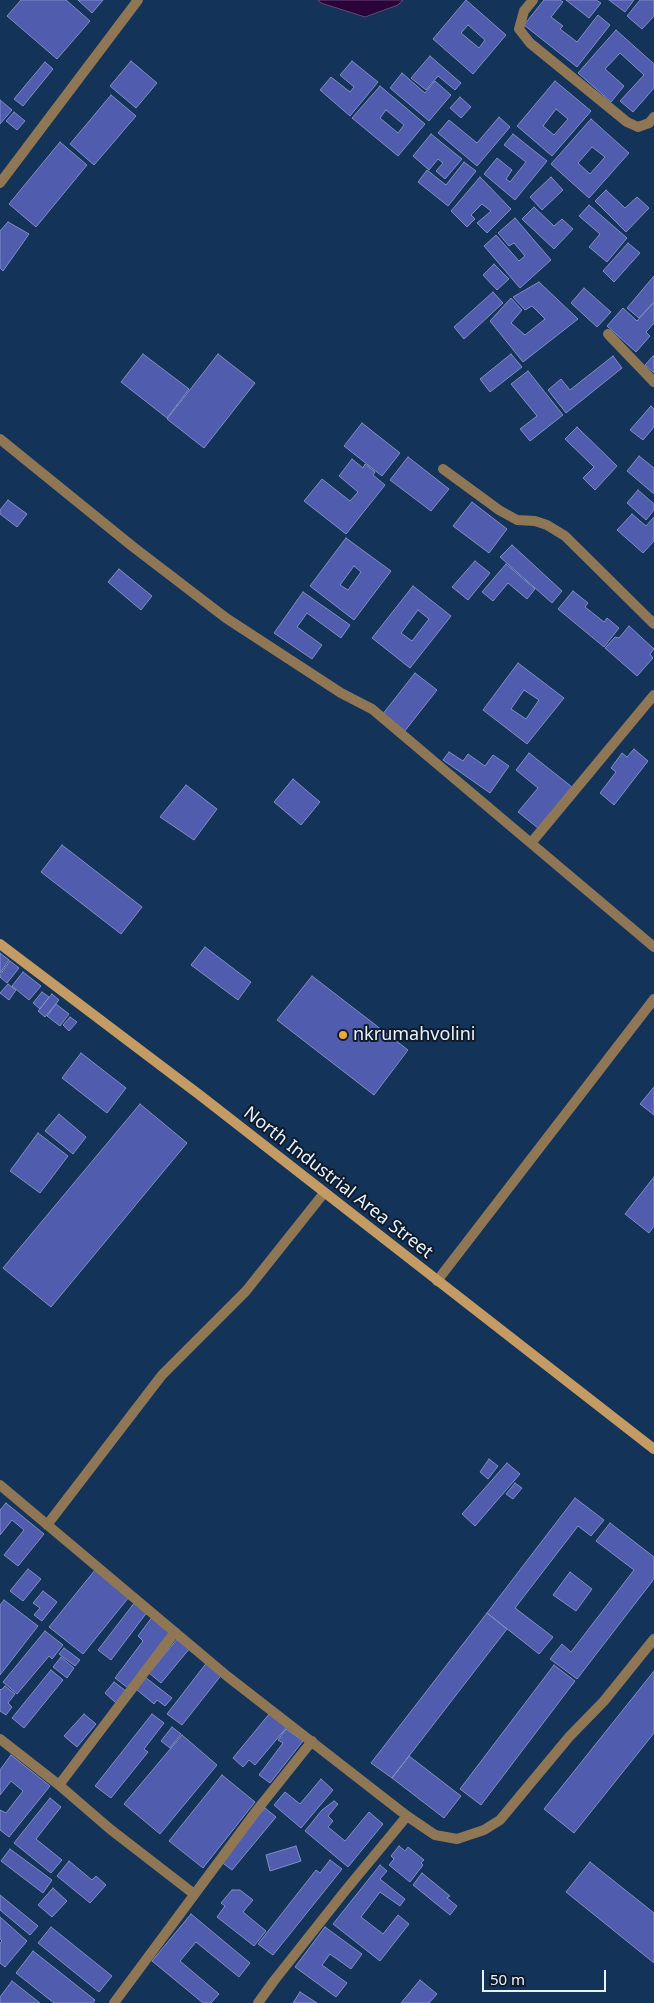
<!DOCTYPE html>
<html>
<head>
<meta charset="utf-8">
<style>
  body { margin:0 }
  #map { position:relative; width:654px; height:2003px; overflow:hidden; background:#133359; font-family:"Noto Sans",sans-serif }
  canvas { display:block }
  .scale { position:absolute; left:482px; top:1970px; width:124px; height:22px; box-sizing:border-box; border:2px solid #e9f1fb; border-top:0; padding-left:6px; font-size:15px; line-height:18px; white-space:nowrap; color:#e9f1fb; -webkit-text-stroke:4px #0d1b2c; paint-order:stroke }
</style>
</head>
<body>
<div id="map">
<canvas width="654" height="2003"></canvas>
<div class="scale">50 m</div>
</div>
<script>
const c = document.querySelector('canvas').getContext('2d');
c.lineJoin = 'round';
function fill(path, color) { c.fillStyle = color; c.fill(path, 'evenodd'); }
const shape = rows => new Path2D(rows.map(r => 'M' + r).join(''));
function stroke(path, color, width, dash) { c.strokeStyle = color; c.lineWidth = width; c.lineCap = dash ? 'butt' : 'round'; c.setLineDash(dash || []); c.stroke(path); }
function drawText(font, color, halo, rows, align = 'center') {
  c.font = font + ' "Noto Sans",sans-serif'; c.lineWidth = 4; c.setLineDash([]); c.textBaseline = 'middle'; c.strokeStyle = halo; c.fillStyle = color; for (const [text, x, y, turn = 0] of rows) {
    c.save(); c.translate(x, y); c.rotate((+turn || 0) * Math.PI / 180); c.textAlign = isNaN(turn) ? turn : align; if (halo) c.strokeText(text, 0, 0); c.fillText(text, 0, 0); c.restore();
  }
}
const water = shape([
  [318,0,403,0,398,5,365,17,321,3,318,0]
]);
fill(water, '#2b033b');
stroke(water, '#644a75', 1);
const building = shape([
  [21,0,66,0,90,21,57,59,7,16,21,0],
  [78,0,103,0,92,13,78,0],
  [466,0,506,35,473,74,433,39,466,0],
  [468,25,485,40,479,48,461,33,468,25],
  [544,0,560,0,563,2,551,17,563,26,560,29,577,42,598,15,610,25,577,67,524,25,544,0],
  [566,0,596,0,601,3,589,18,566,0],
  [609,0,634,0,625,12,609,0],
  [640,0,654,0,654,16,642,29,627,16,640,0],
  [616,30,654,64,654,88,633,112,620,101,644,75,620,53,605,69,624,86,611,102,578,73,616,30],
  [430,56,461,83,455,90,438,76,426,90,411,78,430,56],
  [131,61,157,83,136,108,110,86,131,61],
  [352,61,378,82,350,116,320,90,331,77,350,92,354,87,340,75,352,61],
  [45,62,53,69,23,106,14,99,45,62],
  [402,73,425,93,435,81,451,95,429,121,390,88,402,73],
  [555,81,591,111,552,156,517,126,555,81],
  [380,86,425,124,398,156,352,118,380,86],
  [386,110,404,125,398,133,380,118,386,110],
  [111,95,136,116,94,165,70,144,111,95],
  [460,97,471,107,461,118,450,108,460,97],
  [0,100,12,110,0,124,0,100],
  [556,109,568,119,554,135,543,126,556,109],
  [14,112,25,121,17,130,6,121,14,112],
  [499,117,510,127,477,166,438,133,449,120,477,143,499,117],
  [591,119,629,153,589,198,551,164,591,119],
  [592,147,605,157,590,174,578,163,592,147],
  [431,134,462,159,445,179,436,171,443,163,438,159,429,170,413,156,431,134],
  [513,134,547,161,515,200,484,174,497,158,512,170,506,179,510,182,526,162,504,145,513,134],
  [60,142,87,165,36,227,9,204,60,142],
  [464,162,476,171,448,206,418,182,427,170,446,185,464,162],
  [480,177,511,209,487,233,477,223,491,211,482,204,471,215,475,219,467,227,451,211,480,177],
  [551,177,563,190,542,210,530,197,551,177],
  [606,190,625,208,637,197,649,208,626,232,595,201,606,190],
  [589,205,627,238,607,262,589,247,600,234,579,216,589,205],
  [534,207,554,226,562,219,573,229,554,249,522,219,534,207],
  [515,218,551,260,520,288,484,246,496,235,519,261,525,256,514,243,509,246,498,233,515,218],
  [8,222,29,234,3,271,0,268,0,231,8,222],
  [628,243,640,253,614,282,603,271,628,243],
  [494,264,509,279,497,290,483,275,494,264],
  [654,276,654,302,639,318,627,308,654,276],
  [539,282,578,319,523,362,490,321,511,298,522,310,511,323,525,335,545,319,532,306,525,310,513,297,539,282],
  [584,288,611,312,597,327,571,303,584,288],
  [493,292,503,303,464,339,454,327,493,292],
  [654,302,654,323,646,332,650,336,636,352,607,326,623,308,637,321,654,302],
  [143,354,189,389,167,418,121,382,143,354],
  [218,354,255,383,204,448,167,419,218,354],
  [511,354,522,367,490,392,480,379,511,354],
  [654,355,654,373,645,365,654,355],
  [613,356,622,368,566,413,548,390,561,379,570,390,613,356],
  [528,371,563,415,530,441,520,429,537,416,511,384,528,371],
  [651,406,654,409,654,427,643,440,630,430,651,406],
  [362,423,400,453,382,476,344,446,362,423],
  [577,427,617,466,595,490,583,478,594,467,565,439,577,427],
  [639,456,654,468,654,494,627,471,639,456],
  [408,457,449,489,431,511,390,480,408,457],
  [352,459,363,468,365,464,375,472,373,475,385,485,346,534,304,501,322,479,350,501,358,492,339,476,352,459],
  [638,490,654,504,654,510,646,520,627,503,638,490],
  [8,500,27,514,17,527,0,514,0,510,8,500],
  [472,502,507,529,489,553,453,526,472,502],
  [632,514,646,526,654,517,654,541,643,553,617,530,632,514],
  [346,538,391,571,354,620,310,586,346,538],
  [354,566,361,572,348,590,340,585,354,566],
  [512,545,562,591,552,603,500,557,512,545],
  [475,561,490,573,468,600,452,587,475,561],
  [506,564,535,589,527,599,508,583,493,601,482,592,506,564],
  [119,569,152,596,141,610,108,582,119,569],
  [413,586,451,616,410,668,372,638,413,586],
  [418,610,429,619,412,641,401,633,418,610],
  [573,591,588,603,585,607,604,622,607,618,619,628,604,647,558,609,573,591],
  [303,592,350,625,341,638,307,613,297,627,322,645,312,659,274,633,303,592],
  [629,626,654,649,650,654,653,658,637,676,605,648,615,637,619,638,629,626],
  [518,663,564,698,527,744,483,710,518,663],
  [524,690,539,700,526,719,511,709,524,690],
  [415,673,437,690,404,732,382,715,415,673],
  [634,749,648,761,614,805,600,793,616,772,611,768,622,753,627,757,634,749],
  [449,752,463,761,468,754,485,766,493,755,509,766,490,793,443,760,449,752],
  [529,753,572,787,538,828,518,812,538,788,516,770,529,753],
  [293,779,320,802,301,825,274,802,293,779],
  [186,785,217,809,194,840,160,817,186,785],
  [62,845,142,907,121,934,41,872,62,845],
  [205,947,251,982,238,1000,191,965,205,947],
  [0,953,9,960,0,973,0,953],
  [10,961,19,968,7,983,0,977,0,975,10,961],
  [23,972,41,986,29,1000,12,986,23,972],
  [312,976,408,1050,374,1095,277,1020,312,976],
  [8,984,16,990,9,1000,0,993,8,984],
  [42,992,49,997,40,1009,33,1003,42,992],
  [52,994,59,1000,45,1017,38,1011,52,994],
  [56,1004,69,1014,60,1026,47,1016,56,1004],
  [70,1017,77,1022,69,1031,63,1025,70,1017],
  [81,1053,126,1088,107,1113,62,1078,81,1053],
  [654,1087,654,1115,640,1104,654,1087],
  [140,1104,187,1143,51,1307,3,1268,140,1104],
  [59,1114,86,1137,73,1154,45,1131,59,1114],
  [38,1133,68,1156,40,1193,10,1171,38,1133],
  [654,1177,654,1226,649,1233,625,1214,654,1177],
  [489,1459,498,1466,488,1479,480,1472,489,1459],
  [507,1463,520,1474,475,1526,462,1514,507,1463],
  [515,1483,522,1488,513,1499,506,1494,515,1483],
  [575,1498,604,1520,591,1536,578,1526,515,1608,553,1637,539,1654,487,1613,575,1498],
  [6,1503,44,1534,18,1566,4,1555,24,1530,12,1520,0,1535,0,1510,6,1503],
  [610,1523,654,1557,654,1579,577,1679,550,1659,562,1644,571,1652,634,1570,596,1541,610,1523],
  [28,1569,41,1579,23,1601,10,1591,28,1569],
  [95,1570,129,1597,83,1654,49,1627,95,1570],
  [570,1572,592,1589,576,1611,553,1595,570,1572],
  [43,1591,57,1602,42,1621,34,1615,40,1608,33,1603,43,1591],
  [4,1600,38,1626,0,1675,0,1605,4,1600],
  [135,1602,148,1611,111,1660,98,1650,135,1602],
  [487,1613,507,1629,392,1778,371,1763,487,1613],
  [153,1616,172,1630,128,1688,115,1678,143,1641,138,1636,153,1616],
  [45,1631,63,1645,52,1659,49,1656,17,1694,3,1682,45,1631],
  [178,1638,190,1648,161,1683,149,1673,178,1638],
  [64,1648,80,1660,75,1666,59,1654,64,1648],
  [61,1657,74,1668,67,1678,53,1667,61,1657],
  [208,1661,223,1673,182,1725,167,1714,208,1661],
  [554,1665,575,1681,481,1805,460,1789,554,1665],
  [51,1670,63,1680,24,1728,12,1718,51,1670],
  [654,1671,654,1733,574,1833,544,1809,654,1671],
  [145,1677,172,1698,165,1706,157,1700,154,1704,136,1689,145,1677],
  [114,1682,126,1691,116,1703,105,1693,114,1682],
  [5,1686,15,1694,8,1703,12,1707,6,1715,0,1711,0,1689,1,1690,5,1686],
  [270,1713,287,1727,255,1765,249,1760,243,1767,233,1758,270,1713],
  [84,1714,96,1724,77,1747,64,1736,84,1714],
  [152,1714,164,1723,144,1749,148,1752,111,1798,95,1786,152,1714],
  [172,1727,181,1734,170,1748,161,1741,172,1727],
  [286,1729,303,1741,270,1783,259,1775,283,1743,278,1740,286,1729],
  [182,1735,217,1765,160,1834,124,1804,182,1735],
  [11,1755,50,1786,9,1837,0,1830,0,1810,6,1813,23,1791,11,1781,0,1795,0,1770,11,1755],
  [409,1756,461,1796,444,1818,392,1778,409,1756],
  [222,1775,255,1802,203,1868,169,1841,222,1775],
  [321,1779,333,1790,301,1828,274,1805,285,1792,300,1804,321,1779],
  [50,1798,61,1807,36,1839,62,1860,51,1873,14,1843,50,1798],
  [334,1801,338,1804,328,1816,333,1821,328,1827,345,1841,369,1812,383,1824,348,1867,305,1831,322,1810,334,1801],
  [265,1808,276,1817,232,1870,220,1861,265,1808],
  [296,1846,301,1861,270,1871,266,1855,296,1846],
  [399,1846,405,1851,408,1847,424,1860,421,1863,423,1865,410,1882,389,1865,394,1859,391,1856,399,1846],
  [10,1849,52,1880,43,1893,1,1861,10,1849],
  [330,1860,342,1869,273,1955,258,1944,316,1870,320,1873,330,1860],
  [69,1861,92,1880,96,1876,106,1885,90,1903,57,1876,69,1861],
  [590,1862,654,1913,654,1963,566,1892,590,1862],
  [380,1865,387,1871,380,1879,405,1899,400,1906,380,1892,361,1917,383,1934,398,1915,409,1924,380,1961,333,1924,380,1865],
  [422,1873,450,1896,447,1898,457,1906,450,1915,413,1885,422,1873],
  [53,1888,67,1901,52,1917,38,1905,53,1888],
  [232,1890,240,1890,253,1900,243,1912,266,1931,254,1946,217,1917,225,1906,221,1903,232,1890],
  [0,1895,38,1926,30,1935,0,1910,0,1895],
  [191,1914,250,1963,239,1977,196,1942,180,1961,219,1994,211,2003,203,2003,152,1961,191,1914],
  [0,1917,27,1941,5,1967,0,1963,0,1943,2,1941,0,1939,0,1917],
  [51,1927,112,1976,99,1992,38,1943,51,1927],
  [325,1927,362,1954,351,1969,330,1954,322,1965,347,1983,336,1997,295,1967,325,1927],
  [33,1951,95,2000,93,2003,54,2003,16,1973,33,1951],
  [420,1980,437,1994,429,2003,401,2003,420,1980],
  [12,1981,40,2003,0,2003,0,1997,12,1981],
  [300,1992,317,2003,293,2003,300,1992]
]);
fill(building, '#505dae');
stroke(building, '#828ec1', 1);
stroke(shape([
  [533,0,524,11,519,29,530,43,627,122,638,127,649,123,654,117],
  [0,183,138,0],
  [608,334,654,382],
  [0,439,132,546,226,618,341,693,372,709,654,947],
  [443,469,499,510,517,520,535,521,547,525,565,536,654,624],
  [531,843,654,695],
  [437,1281,654,999],
  [0,1485,227,1676,407,1816,435,1835,457,1839,484,1830,500,1820,569,1737,604,1701,654,1639],
  [47,1525,162,1375,246,1291,324,1193],
  [0,1739,59,1785,110,1829,194,1894],
  [59,1785,175,1632],
  [114,2003,257,1810,312,1741],
  [258,2003,273,1982,345,1891,407,1816]
]), '#8f7654', 10);
stroke(shape([
  [0,944,201,1096,654,1449]
]), '#c49b63', 10);
for (const [x, y, r, color] of [
  [343,1035,5,"#eda83c"]
]) { const dot = new Path2D(); dot.arc(x, y, r, 0, 2 * Math.PI); c.fillStyle = color; c.fill(dot); stroke(dot, '#0d1b2c', 2); }
drawText('18px', '#e9f1fb', '#0d1b2c', [
  ["nkrumahvolini",353,1035]
], 'left');
drawText('18px', '#e9f1fb', '#0d1b2c', [
  ["North Industrial Area Street",338,1183,38]
]);
</script>
</body>
</html>
